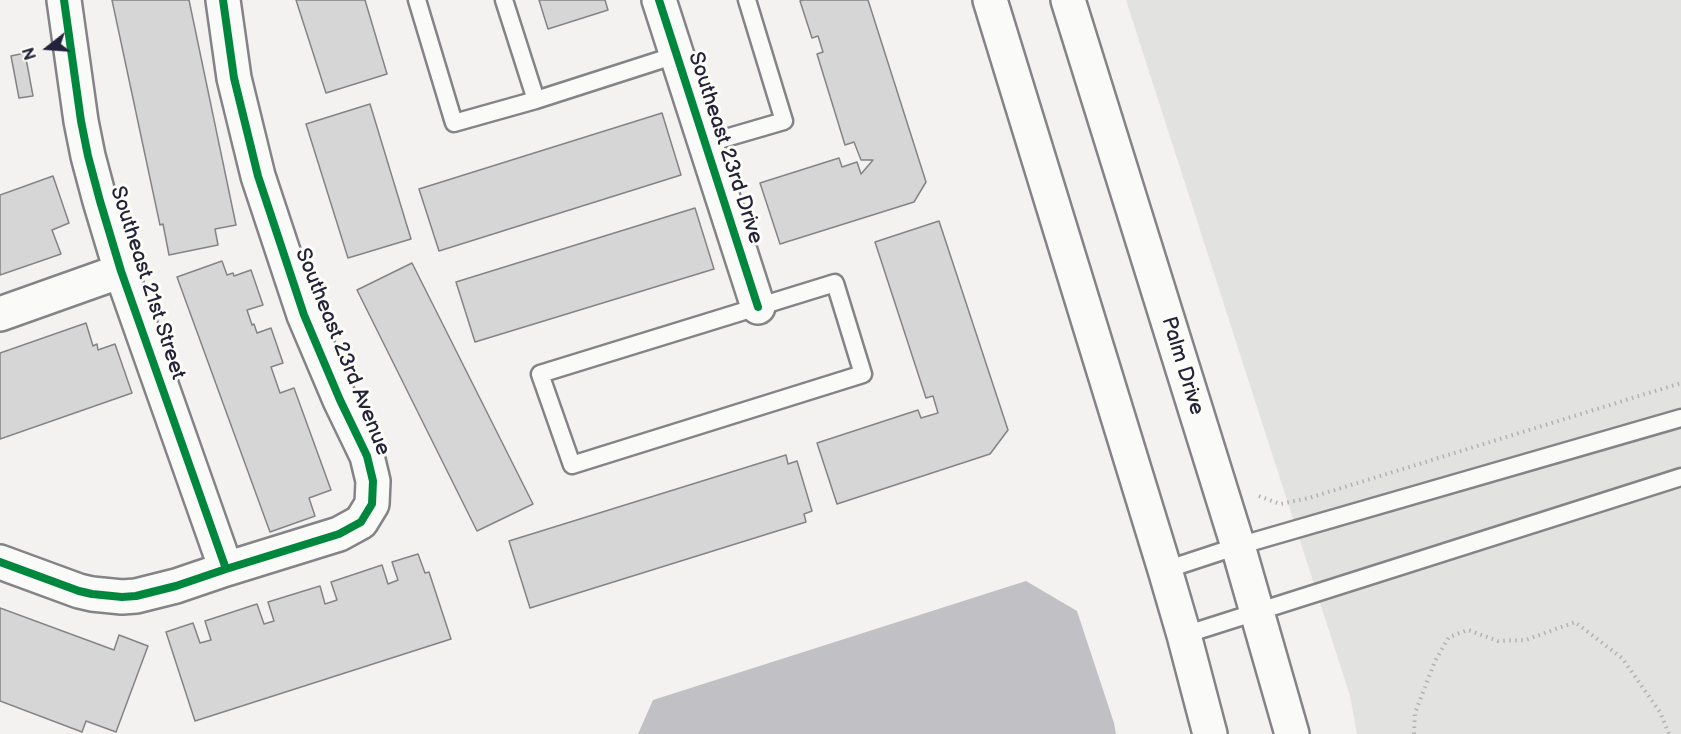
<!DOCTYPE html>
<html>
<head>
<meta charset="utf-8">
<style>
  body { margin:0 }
  #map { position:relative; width:1681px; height:734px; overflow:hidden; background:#f3f2f0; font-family:"Balsamiq Sans",sans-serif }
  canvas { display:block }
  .north { position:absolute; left:18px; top:18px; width:60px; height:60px; -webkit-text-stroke:4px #fdfcf7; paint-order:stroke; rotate:253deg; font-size:16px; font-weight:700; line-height:24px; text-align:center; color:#22223b }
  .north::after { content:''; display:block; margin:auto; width:21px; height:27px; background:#22223b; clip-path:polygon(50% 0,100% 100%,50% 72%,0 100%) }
</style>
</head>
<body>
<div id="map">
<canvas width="1681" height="734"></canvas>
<div class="north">N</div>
</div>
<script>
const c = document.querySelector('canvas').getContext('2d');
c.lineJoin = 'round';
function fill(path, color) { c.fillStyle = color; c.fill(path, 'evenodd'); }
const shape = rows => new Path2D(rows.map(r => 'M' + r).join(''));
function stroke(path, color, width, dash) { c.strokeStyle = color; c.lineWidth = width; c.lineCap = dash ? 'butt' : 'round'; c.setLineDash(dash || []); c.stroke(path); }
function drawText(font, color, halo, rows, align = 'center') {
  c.font = font + ' "Balsamiq Sans",sans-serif'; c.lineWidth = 6; c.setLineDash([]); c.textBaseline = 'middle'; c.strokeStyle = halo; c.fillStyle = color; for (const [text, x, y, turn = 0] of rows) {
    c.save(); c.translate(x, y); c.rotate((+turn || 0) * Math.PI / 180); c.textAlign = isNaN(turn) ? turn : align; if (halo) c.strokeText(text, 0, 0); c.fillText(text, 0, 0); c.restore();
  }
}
fill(shape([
  [1126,0,1681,0,1681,734,1357,734,1350,696]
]), '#e2e2e1');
fill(shape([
  [1026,581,1077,611,1114,723,1116,734,638,734,653,700]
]), '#c1c1c5');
const building = shape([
  [112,0,189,0,236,225,215,229,218,245,169,255,163,224,160,225,112,0],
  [296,0,365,0,387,74,326,93,296,0],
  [539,0,605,0,608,10,548,29,539,0],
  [803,0,868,0,926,182,914,202,780,244,760,183,839,158,842,167,857,162,861,174,873,160,861,160,854,142,845,145,817,54,823,52,818,36,812,38,800,1,803,0],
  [25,53,33,96,19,98,11,56,25,53],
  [370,104,411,239,348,258,306,124,370,104],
  [662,113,681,175,439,251,419,189,662,113],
  [53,176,69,223,52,230,61,254,0,275,0,195,53,176],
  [695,208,714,269,475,342,456,282,695,208],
  [939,221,1008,430,990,454,837,504,817,443,918,410,921,418,938,413,933,396,926,398,875,242,939,221],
  [222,261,227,275,233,273,234,276,251,270,263,305,247,310,252,325,254,324,257,333,271,328,283,363,271,367,280,393,294,388,331,490,309,498,315,516,270,532,177,277,222,261],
  [412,263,533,504,477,531,357,290,412,263],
  [86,323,93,346,97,344,98,350,115,344,132,393,0,439,0,353,86,323],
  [786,455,788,464,797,461,812,511,804,514,806,522,530,608,509,541,786,455],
  [418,554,425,573,429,572,451,639,195,721,166,632,193,623,200,643,211,640,205,621,257,604,264,624,274,621,268,602,320,586,325,604,337,600,331,582,382,565,388,584,398,580,392,562,418,554],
  [0,608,114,650,119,635,148,646,116,732,86,721,82,732,0,701,0,608]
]);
fill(building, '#d7d6d6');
stroke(building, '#848488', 1.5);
const service = shape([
  [417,0,454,123,536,100,676,55],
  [504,0,536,100],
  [705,144,784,121,747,0],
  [835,283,863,374,572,465,540,374,835,283],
  [1165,570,1238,546,1681,418],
  [1184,635,1681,477]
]);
const minor = shape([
  [64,0,81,121,88,156,100,201,121,271,226,569],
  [659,0,758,307],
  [0,314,121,271],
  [0,562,79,591,92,594,122,597,136,596,176,586,226,569,339,534,361,522,372,504,373,481,367,456,340,400,304,315,258,176,234,78,223,0]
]);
const secondary = shape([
  [990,0,1165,570,1184,635,1210,734],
  [1068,0,1238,546,1292,734]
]);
stroke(service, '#848488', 21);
stroke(minor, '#848488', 38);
stroke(secondary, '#848488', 38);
stroke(shape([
  [1259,496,1280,504,1309,498,1681,383],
  [1414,734,1415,713,1435,661,1449,637,1468,630,1498,641,1526,640,1575,622,1622,658,1660,712,1669,734]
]), '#b2b2b4', 4, [1.5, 4.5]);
stroke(service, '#fafaf8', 16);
stroke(minor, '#fafaf8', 33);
stroke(secondary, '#fafaf8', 33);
stroke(shape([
  [64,0,81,121,88,156,100,201,121,271,226,569],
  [659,0,758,307],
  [0,562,79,591,92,594,122,597,136,596,176,586,226,569,339,534,361,522,372,504,373,481,367,456,340,400,304,315,258,176,234,78,223,0]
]), '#00873e', 8);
drawText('21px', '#22223b', '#fdfcf7', [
  ["Southeast 23rd Drive",725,148,72],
  ["Southeast 21st Street",147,283,72],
  ["Southeast 23rd Avenue",342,352,68],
  ["Palm Drive",1182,366,73]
]);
</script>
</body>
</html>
